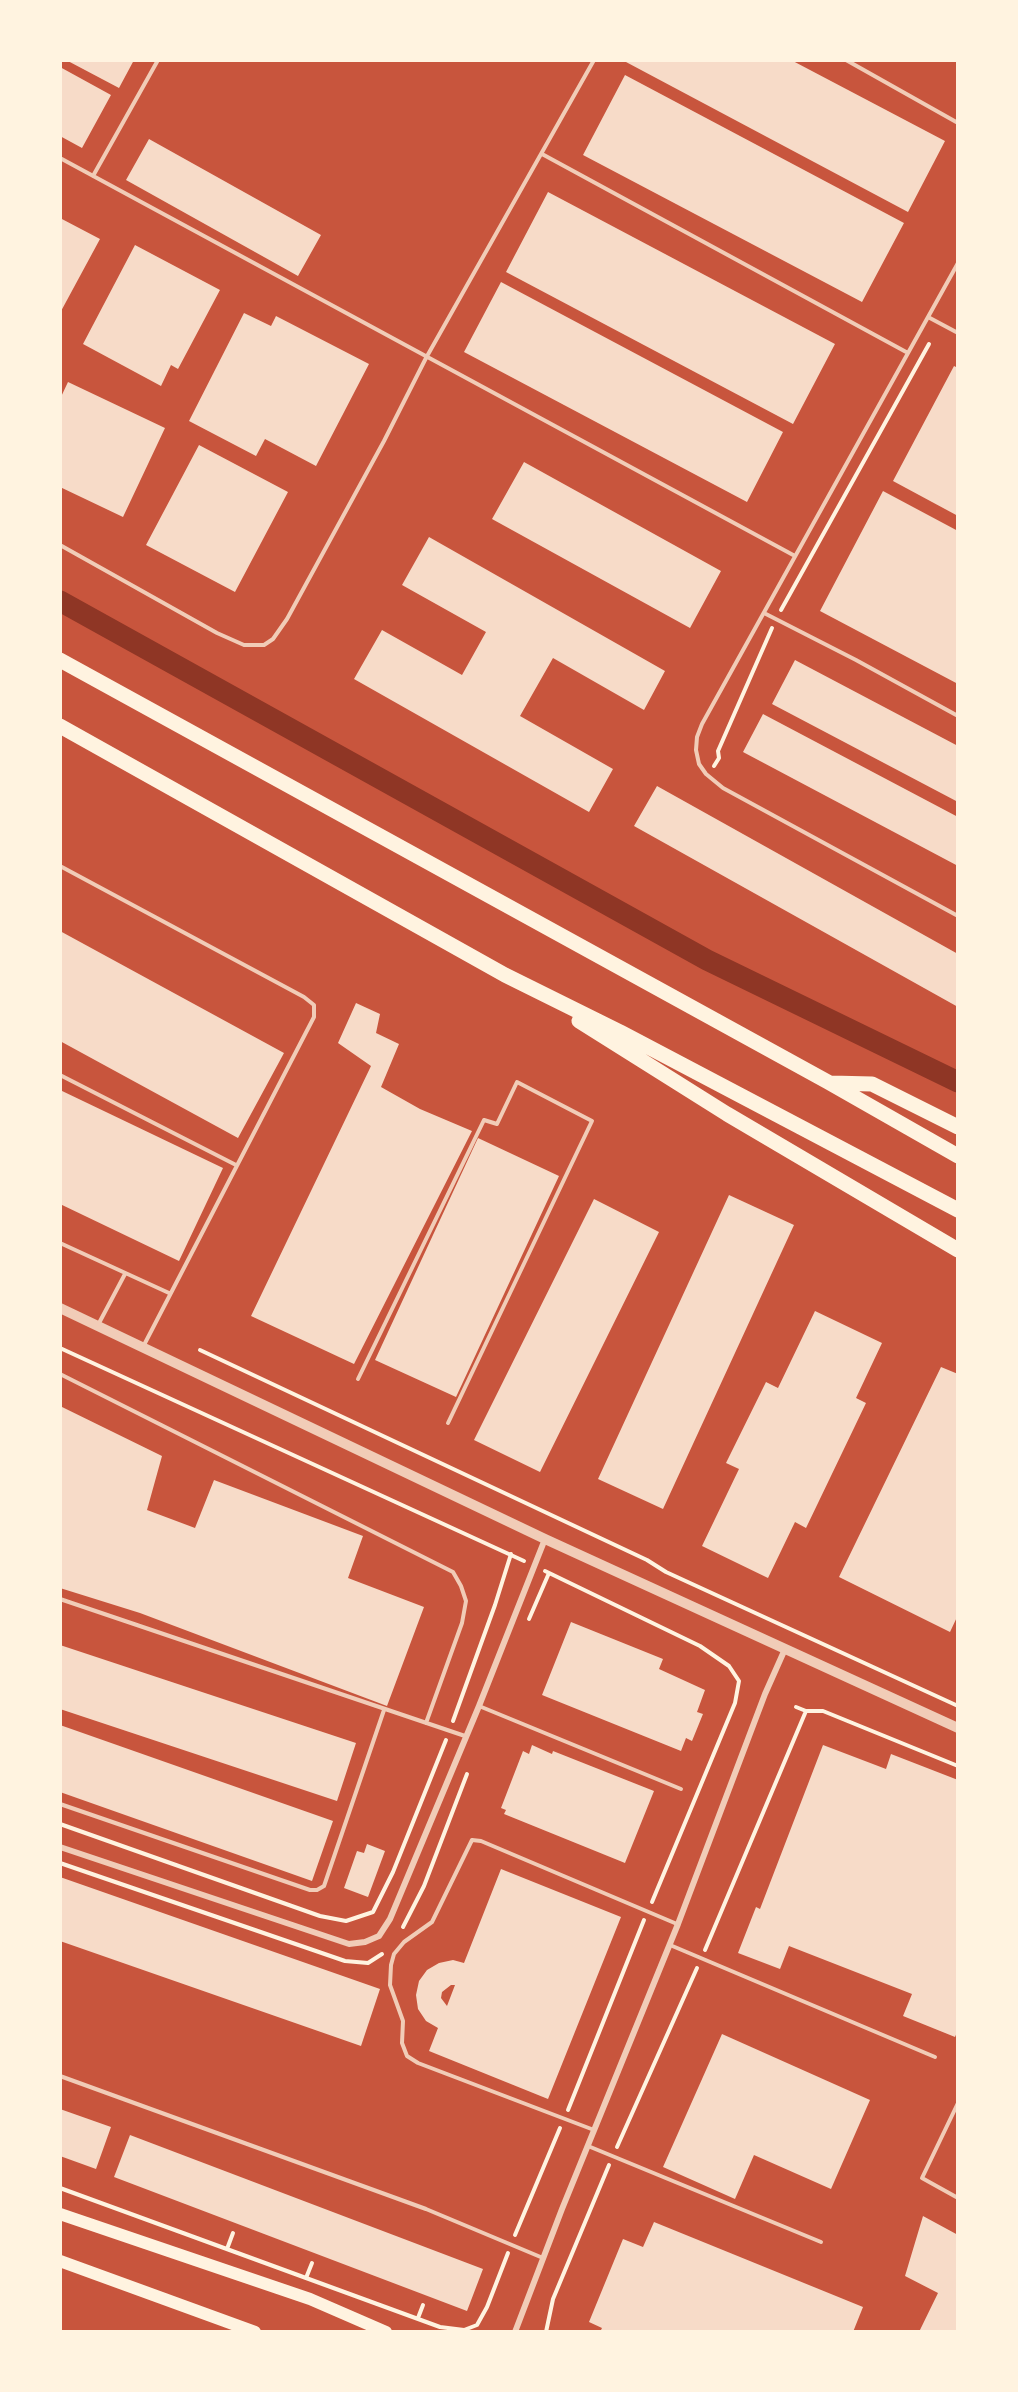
<!DOCTYPE html>
<html>
<head>
<meta charset="utf-8">
<style>
  body { margin:0 }
  #map { position:relative; width:1018px; height:2392px; overflow:hidden; background:#c8553d; font-family:Quicksand,sans-serif }
  canvas { display:block }
  .frame { position:absolute; inset:0; border:62px solid #fff3e0; pointer-events:none }
</style>
</head>
<body>
<div id="map">
<canvas width="1018" height="2392"></canvas>
<div class="frame"></div>
</div>
<script>
const c = document.querySelector('canvas').getContext('2d');
c.lineJoin = 'round';
const shape = rows => new Path2D(rows.map(r => 'M' + r).join(''));
function stroke(path, color, width, dash) { c.strokeStyle = color; c.lineWidth = width; c.lineCap = dash ? 'butt' : 'round'; c.setLineDash(dash || []); c.stroke(path); }
function fill(path, color) { c.fillStyle = color; c.fill(path, 'evenodd'); }
stroke(shape([
  [60,601,707,960,958,1082]
]), '#8f3625', 21);
fill(shape([
  [66,60,134,60,119,88],
  [627,60,791,60,945,141,908,212,626,62],
  [60,67,111,95,82,148,60,136],
  [625,75,904,223,862,302,583,155],
  [149,139,321,235,298,276,126,180],
  [548,192,835,344,793,424,506,272],
  [60,218,100,239,60,313],
  [135,245,220,290,178,369,171,365,161,386,83,344],
  [501,282,783,432,747,502,464,352],
  [244,313,271,326,276,316,369,364,316,466,265,439,256,456,189,421],
  [954,366,958,368,958,516,893,481],
  [68,382,165,428,123,517,60,487,60,399],
  [199,445,288,492,235,592,146,545],
  [524,462,721,571,690,628,492,519],
  [883,491,958,531,958,684,820,611],
  [429,537,665,671,644,710,553,658,520,716,613,769,589,812,354,679,382,630,462,675,486,632,402,585],
  [795,660,958,746,958,802,772,704],
  [763,714,958,817,958,866,743,752],
  [657,786,958,954,958,1007,634,826],
  [60,931,284,1053,238,1138,60,1041],
  [356,1003,380,1014,376,1033,399,1044,381,1087,420,1109,472,1131,354,1364,251,1316,371,1066,338,1043],
  [60,1090,223,1168,179,1261,60,1204],
  [478,1138,559,1176,456,1397,375,1360],
  [729,1195,794,1225,663,1509,598,1479],
  [594,1199,659,1232,540,1472,474,1440],
  [815,1311,882,1343,856,1398,866,1403,806,1528,795,1522,768,1578,702,1546,739,1469,726,1463,766,1382,778,1388],
  [941,1367,958,1374,958,1615,950,1632,839,1577],
  [60,1406,162,1456,147,1510,195,1528,214,1480,363,1536,348,1578,424,1607,387,1706,140,1613,60,1588],
  [571,1622,663,1659,659,1669,705,1690,697,1712,703,1714,692,1741,686,1738,681,1751,542,1695],
  [60,1645,356,1743,337,1801,60,1709],
  [60,1725,333,1821,312,1881,60,1792],
  [532,1745,552,1754,553,1751,654,1791,625,1863,504,1814,506,1810,501,1808,523,1751,529,1754],
  [823,1745,886,1769,891,1754,958,1780,958,2030,955,2037,903,2016,912,1994,789,1946,780,1969,738,1953,756,1907,760,1909],
  [367,1844,385,1851,368,1897,344,1888,357,1851,364,1853],
  [501,1869,621,1917,548,2099,429,2051,438,2028,426,2021,418,2009,416,1995,419,1981,427,1970,439,1963,453,1960,464,1963],
  [451,1985,455,1985,447,2006,441,1998,442,1992],
  [60,1877,380,1989,361,2046,60,1941],
  [722,2034,870,2100,831,2189,754,2155,735,2199,663,2167],
  [60,2109,111,2127,96,2169,60,2156],
  [130,2135,483,2269,467,2311,114,2177],
  [923,2216,958,2235,958,2332,919,2332,938,2293,905,2276],
  [654,2222,863,2307,853,2332,600,2332,602,2328,589,2322,623,2239,643,2247]
]), '#f7dbc8');
stroke(shape([
  [781,610,929,344],
  [714,766,719,758,718,751,772,628],
  [60,1348,524,1561],
  [200,1350,647,1560,666,1572,958,1706],
  [545,1571,700,1646,729,1666,739,1681,735,1703,652,1902],
  [529,1619,549,1573],
  [796,1707,806,1711,823,1711,958,1766],
  [453,1721,495,1605,511,1554],
  [60,1824,320,1916,346,1921,373,1912,393,1872,446,1740],
  [60,1863,345,1961,368,1963,382,1954],
  [403,1927,424,1886,467,1774],
  [705,1950,806,1711],
  [568,2110,644,1920],
  [617,2147,697,1968],
  [60,2188,440,2327,464,2330,477,2325,487,2307,508,2253],
  [515,2235,560,2128],
  [227,2249,233,2233],
  [306,2278,312,2263],
  [418,2318,423,2305],
  [546,2332,553,2299,609,2165]
]), '#fff3e0', 4);
stroke(shape([
  [846,60,958,123],
  [542,154,908,353],
  [60,158,795,556],
  [93,176,158,60],
  [958,263,702,724,697,737,696,750,699,764,706,774,723,788,958,916],
  [928,317,958,333],
  [60,545,217,633,244,645,264,645,273,639,287,619,384,441,426,358,594,60],
  [764,613,856,660,958,716],
  [60,866,304,997,314,1005,314,1017,144,1345],
  [60,1075,236,1165],
  [60,1243,169,1293],
  [98,1325,125,1274],
  [60,1374,453,1572,461,1586,466,1601,462,1623,426,1723],
  [358,1379,484,1120,497,1124,517,1082,592,1121,448,1423],
  [60,1599,465,1736],
  [479,1706,681,1789],
  [60,1804,310,1890,317,1890,324,1886,384,1710],
  [670,1945,935,2057],
  [60,2076,426,2209,543,2258],
  [958,2103,922,2178,958,2198],
  [594,2130,418,2063,407,2056,402,2043,403,2021,390,1985,391,1965,394,1954,404,1942,432,1922,472,1840,481,1841,677,1924],
  [588,2146,821,2242]
]), '#f1ccb7', 4);
stroke(shape([
  [60,1847,349,1944,365,1942,379,1936,390,1919,479,1706,545,1539],
  [515,2332,562,2209,678,1924,765,1694,785,1649]
]), '#f1ccb7', 6);
stroke(shape([
  [60,1308,545,1539,958,1728]
]), '#f1ccb7', 10);
stroke(shape([
  [60,2214,310,2299,386,2332],
  [60,2261,255,2332]
]), '#fff3e0', 12);
stroke(shape([
  [60,660,828,1082,958,1156],
  [60,726,505,975,620,1032,958,1210],
  [579,1021,727,1114,958,1250],
  [831,1083,872,1084,958,1127]
]), '#fff3e0', 15);
</script>
</body>
</html>
